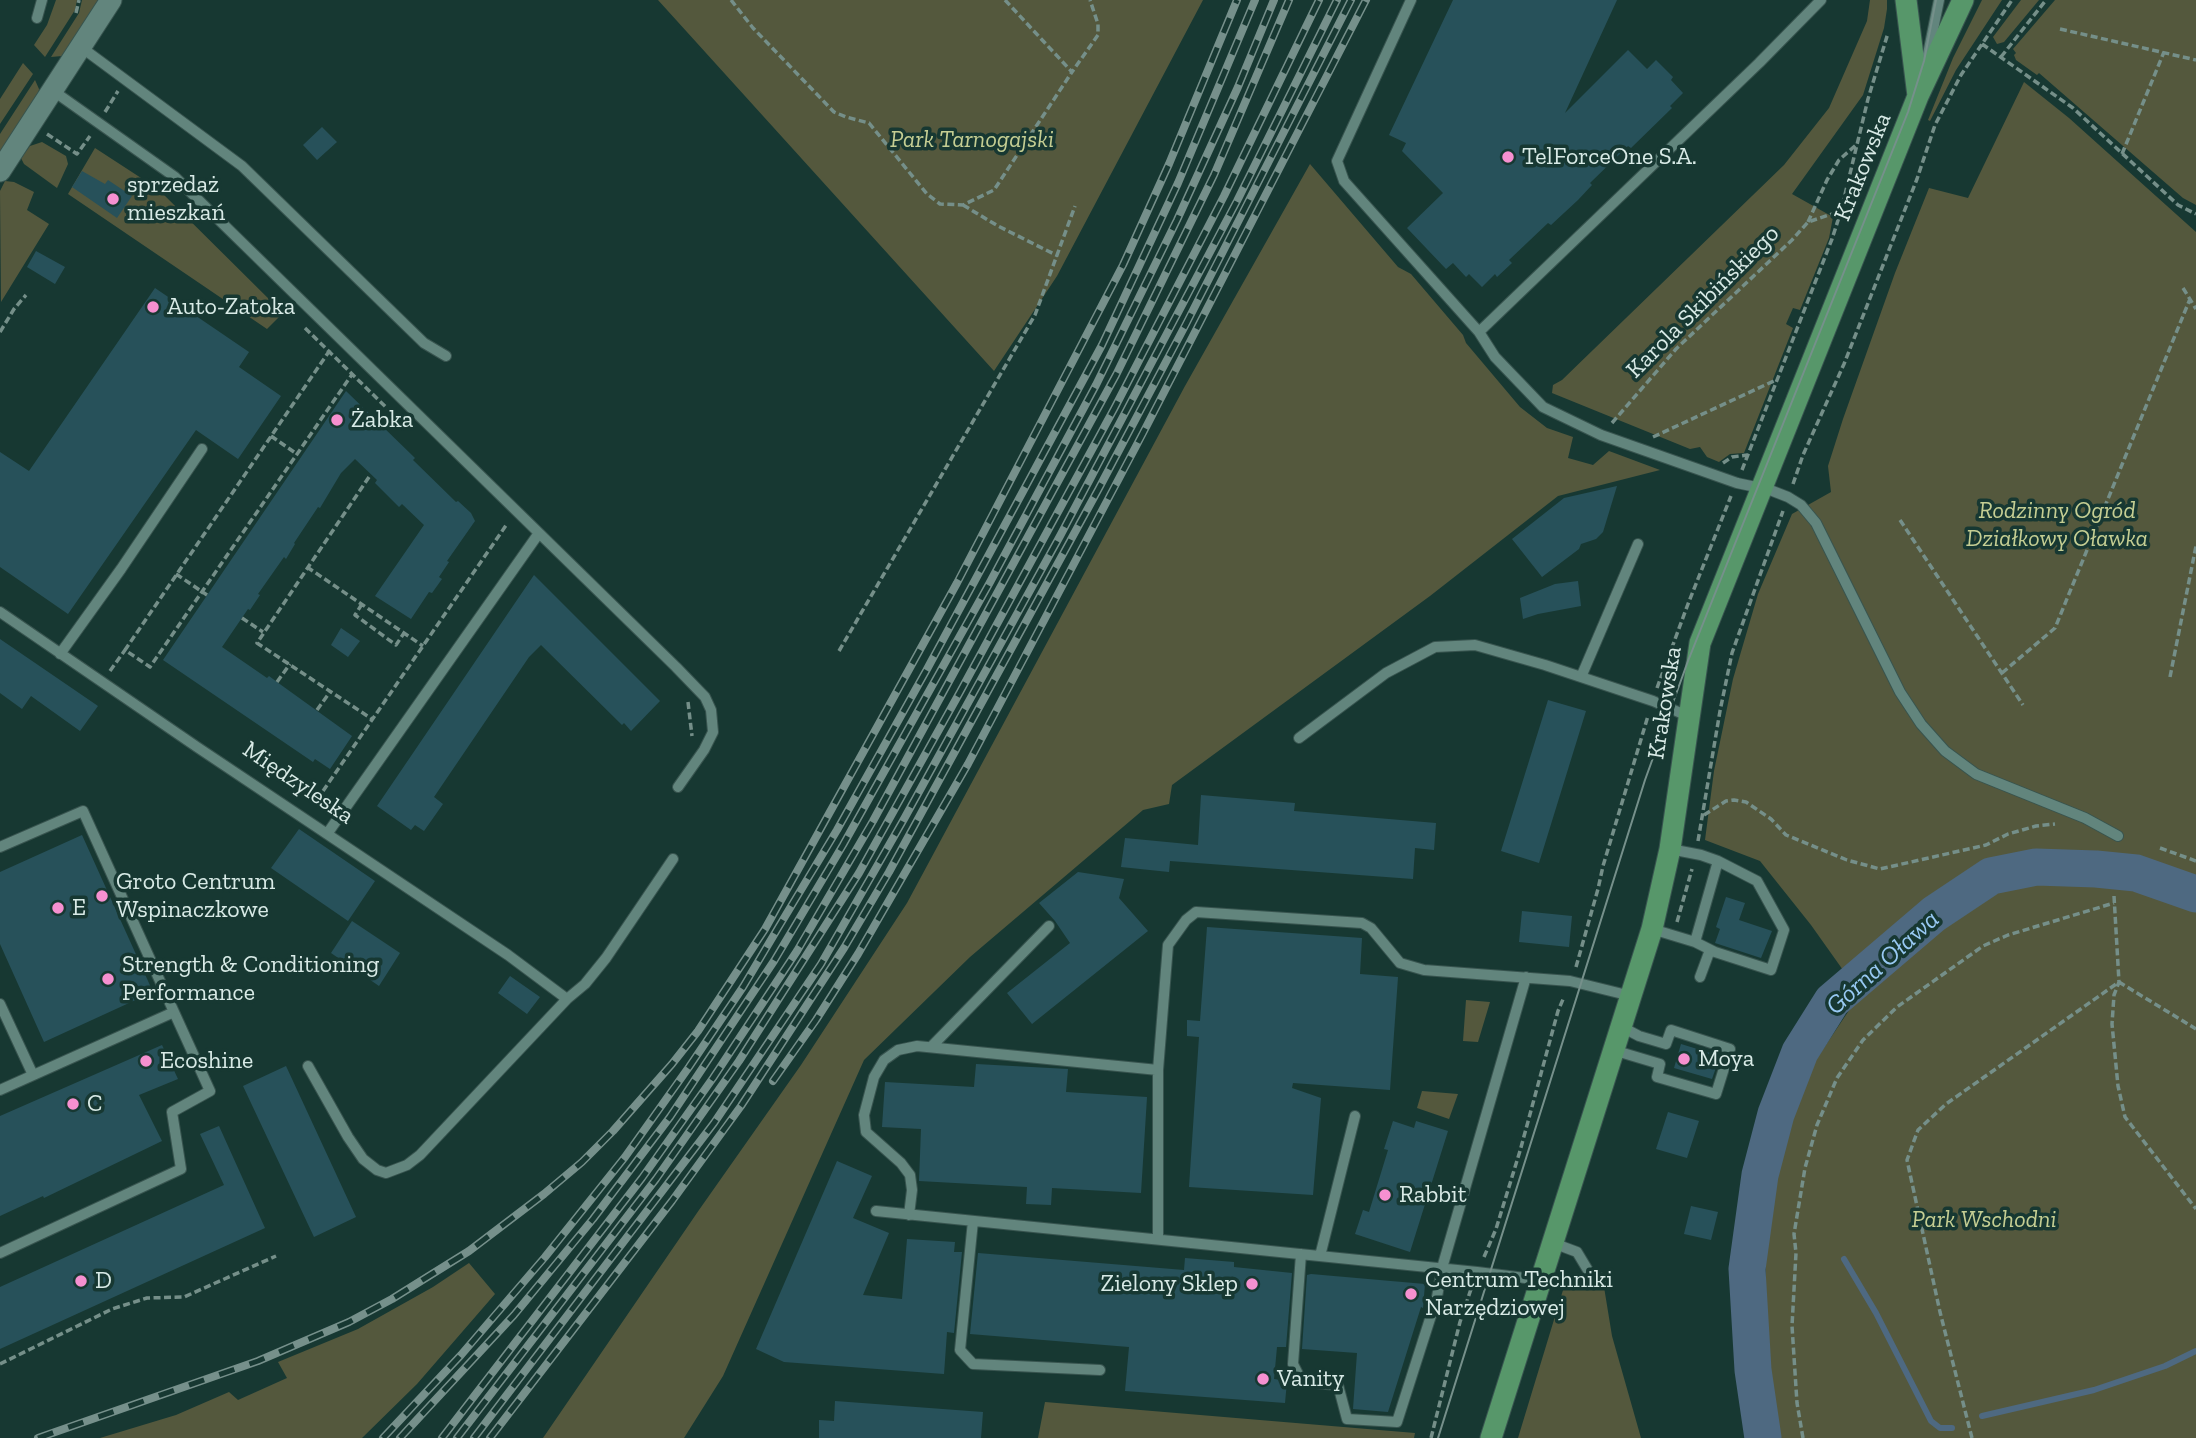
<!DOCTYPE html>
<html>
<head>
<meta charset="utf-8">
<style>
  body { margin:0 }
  canvas { display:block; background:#173832 }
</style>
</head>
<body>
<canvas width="2196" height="1438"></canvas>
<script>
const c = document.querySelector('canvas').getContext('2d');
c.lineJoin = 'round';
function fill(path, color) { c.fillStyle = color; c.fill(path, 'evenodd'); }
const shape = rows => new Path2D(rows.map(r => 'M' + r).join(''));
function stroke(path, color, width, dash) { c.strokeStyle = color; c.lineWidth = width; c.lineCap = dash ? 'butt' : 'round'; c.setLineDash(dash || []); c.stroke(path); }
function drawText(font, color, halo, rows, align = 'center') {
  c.font = font + ' "Zilla Slab",serif'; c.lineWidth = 7; c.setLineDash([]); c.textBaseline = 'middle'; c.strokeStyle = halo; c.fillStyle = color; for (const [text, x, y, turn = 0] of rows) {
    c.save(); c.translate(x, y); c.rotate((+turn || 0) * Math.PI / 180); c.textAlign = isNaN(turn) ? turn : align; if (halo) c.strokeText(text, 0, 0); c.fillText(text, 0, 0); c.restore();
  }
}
fill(shape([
  [56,0,77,0,75,10,45,57,34,45,47,25],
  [82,0,100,0,62,56,51,57,79,13],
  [658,0,1203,0,1057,276,994,371],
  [1870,0,1887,0,1887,9,1884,28,1863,95,1792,194,1833,217,1829,238,1800,310,1793,308,1786,324,1793,328,1744,453,1730,454,1719,462,1707,457,1700,447,1690,449,1552,393,1553,385,1562,380,1784,165,1829,108,1867,21],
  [1982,0,2002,0,1956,70,1930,121,1928,120,1953,58],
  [2021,0,2039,0,2004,42,1997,44,1993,37],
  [2055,0,2196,0,2196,205,2183,198,2039,73,2037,75,2016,60,2014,55,2016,53,2013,49],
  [23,63,33,74,0,124,0,99],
  [35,80,39,89,38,96,0,155,0,134],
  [2024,82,2069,118,2196,232,2196,1438,1776,1438,1768,1391,1765,1244,1781,1148,1797,1088,1860,994,1811,925,1760,861,1705,840,1714,771,1733,679,1758,594,1792,514,1831,492,1828,466,1843,419,1895,273,1929,188,1968,198],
  [42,142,66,156,68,164,57,188,24,164,21,158,30,146],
  [95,148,158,189,283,313,267,329,68,194],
  [1310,164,1398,267,1411,274,1463,335,1466,343,1520,407,1547,428,1573,437,1568,458,1593,465,1609,451,1660,470,1558,496,1430,596,1172,785,1169,804,1143,810,970,957,864,1060,723,1376,684,1438,543,1438,699,1210,801,1065,907,903,1185,386],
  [5,181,14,182,34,192,27,210,49,224,1,302,0,191],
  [1466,1000,1490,1002,1478,1042,1463,1041],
  [1422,1091,1458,1094,1449,1119,1417,1108],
  [469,1263,495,1294,417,1384,362,1438,100,1438,176,1415,229,1392,238,1400,287,1378,278,1362,358,1329,433,1287],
  [1567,1277,1604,1287,1612,1336,1641,1438,1518,1438],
  [1045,1402,1415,1433,1414,1438,1038,1438]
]), '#54583d');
stroke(shape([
  [1844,1259,1876,1313,1931,1421,1940,1428,1952,1428],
  [1982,1416,2094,1390,2165,1366,2196,1351]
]), '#4e6981', 6);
stroke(shape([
  [1763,1438,1753,1370,1747,1269,1760,1175,1776,1114,1800,1052,1832,1001,1934,914,1991,876,2036,867,2096,869,2136,873,2196,894]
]), '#4e6981', 37);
fill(shape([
  [1453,0,1617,0,1565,113,1628,50,1647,69,1656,60,1673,77,1671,80,1683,93,1670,106,1672,108,1631,148,1628,146,1590,183,1592,185,1578,200,1551,225,1548,223,1509,260,1512,263,1497,277,1495,274,1482,287,1469,274,1466,277,1453,263,1446,269,1407,228,1443,193,1402,151,1406,143,1389,135],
  [322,127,337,142,317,160,303,145],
  [82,171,105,184,108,180,132,196,117,218,72,187],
  [36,251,65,267,55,284,27,267],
  [155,288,249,352,239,367,281,396,238,459,196,430,68,614,0,567,0,452,29,471],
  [346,391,415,458,413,460,456,502,458,501,471,513,475,521,447,561,449,562,439,577,442,579,432,593,429,592,411,619,375,596,424,525,402,504,399,507,375,483,377,480,355,459,341,473,320,508,318,507,294,543,295,544,286,559,284,557,258,594,260,595,250,610,248,609,222,647,267,678,269,676,277,682,352,736,330,769,315,759,313,762,163,660],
  [1617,486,1603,532,1596,539,1581,544,1579,549,1542,577,1512,539,1564,498],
  [534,575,660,701,631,731,624,723,622,725,541,645,529,657,434,797,443,804,424,831,415,825,411,830,377,806],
  [1578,581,1581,606,1538,614,1523,619,1520,598,1555,584],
  [341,628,360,641,348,657,331,645],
  [0,639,98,706,80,731,31,696,22,709,0,693],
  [1548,700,1586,711,1539,863,1501,851],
  [1201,795,1295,803,1294,811,1436,823,1434,850,1415,848,1413,879,1170,861,1169,872,1121,867,1125,838,1198,845],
  [299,829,375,881,348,921,271,868],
  [82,835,153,992,44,1042,0,944,0,872],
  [1078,872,1124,879,1119,898,1148,931,1032,1024,1007,993,1070,943,1055,921,1039,903],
  [1726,897,1745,903,1739,920,1772,931,1761,958,1715,943,1720,929,1716,927],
  [1522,911,1572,916,1569,947,1519,942],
  [352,921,400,953,379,986,331,953],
  [1207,927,1362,938,1360,974,1398,977,1390,1090,1293,1083,1292,1088,1321,1098,1313,1195,1189,1187,1199,1037,1187,1036,1187,1020,1200,1021],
  [510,976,540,997,527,1014,498,993],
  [1681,1044,1720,1056,1712,1079,1674,1068],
  [162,1045,178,1079,139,1095,162,1141,44,1198,43,1196,0,1216,0,1116],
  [976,1064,1068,1069,1066,1092,1147,1097,1141,1193,1052,1188,1051,1205,1026,1204,1027,1187,919,1181,921,1129,882,1127,885,1082,974,1087],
  [286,1066,356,1217,314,1237,243,1086],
  [1668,1112,1699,1121,1687,1158,1656,1149],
  [1393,1121,1414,1128,1416,1121,1448,1131,1410,1252,1355,1234,1363,1210,1369,1212,1388,1150,1384,1149],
  [219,1126,265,1228,0,1349,0,1287,224,1185,200,1134],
  [837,1161,872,1176,853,1218,889,1233,863,1295,902,1299,907,1239,955,1242,954,1252,962,1252,954,1333,947,1332,944,1374,784,1362,756,1349],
  [1691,1206,1718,1212,1711,1240,1684,1234],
  [978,1253,1184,1270,1185,1258,1234,1262,1234,1267,1292,1273,1286,1347,1277,1347,1274,1379,1287,1381,1285,1403,1125,1391,1129,1347,970,1334],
  [1311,1274,1425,1284,1423,1308,1421,1307,1388,1412,1353,1409,1357,1353,1302,1349,1307,1275],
  [835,1401,983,1412,981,1438,819,1438,819,1420,834,1421]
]), '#27515a');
const service = shape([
  [1411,0,1337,161,1344,181,1479,332,1495,357,1543,407,1601,435,1737,483,1770,490,1788,497,1801,505,1816,523,1900,692,1921,724,1945,751,1976,774,2085,818,2118,836],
  [37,18,42,0],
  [81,47,242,166,424,343,446,356],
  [1927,59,1939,0],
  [52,90,175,177,676,667,705,697,711,710,713,732,704,750,678,787],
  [1479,332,1759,63,1821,0],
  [0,612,197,747,508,955,567,999],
  [60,654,121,569,202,449],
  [1581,677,1638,544],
  [1299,738,1386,673,1435,647,1475,645,1545,665,1653,701,1690,717],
  [327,834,539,533],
  [0,847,83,811,174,1012],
  [1670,849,1701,855,1718,861],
  [1652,929,1695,942,1715,952,1771,970,1784,930,1757,881,1718,861,1695,942],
  [1700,977,1710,950],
  [0,1004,33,1075],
  [931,1047,1049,926],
  [1613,1050,1660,1064,1657,1077,1716,1094,1730,1049,1671,1030,1666,1044,1639,1036,1620,1026],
  [308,1066,348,1137,363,1159,377,1170,386,1173,407,1165,420,1155,567,999,585,984,606,958,673,859],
  [0,1090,174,1012,210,1091,172,1112,181,1169,0,1253],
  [876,1211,1477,1272,1541,1280],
  [909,1215,912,1190,910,1175,901,1163,866,1132,864,1115,874,1077,884,1060,898,1050,917,1046,1158,1070],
  [973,1221,960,1350,973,1364,1100,1370],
  [1158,1239,1158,1070,1168,945,1186,920,1196,912,1362,923,1371,928,1400,963,1424,970,1570,981,1631,996],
  [1553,1243,1577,1252,1589,1272,1607,1282],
  [1301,1254,1293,1364,1302,1382,1338,1385,1347,1419,1397,1422,1437,1297,1442,1268,1526,977],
  [1320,1256,1355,1116]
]);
const minor = shape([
  [0,171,111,0]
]);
const primary = shape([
  [1906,0,1918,96],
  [1491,1438,1652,929,1670,849,1700,643,1918,96,1963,0]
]);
stroke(service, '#38544f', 12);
stroke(minor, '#38544f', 23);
stroke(primary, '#38544f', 23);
stroke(shape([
  [731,0,753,28,834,112,846,117,869,123,927,194,940,204,963,205,994,190,1072,72],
  [1005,0,1072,72,1098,35,1098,24,1090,0],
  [76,13,79,0],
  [2060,29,2196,60],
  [1982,44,2073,108,2178,205,2196,214],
  [2001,57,2046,0],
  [105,112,118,91],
  [47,134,77,154,90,136],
  [2122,154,2164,52],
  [963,205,998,226,1058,256],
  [1808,222,1827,180,1839,160,1856,145],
  [2183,288,2196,309],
  [305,328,397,418],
  [0,332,14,309,26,295],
  [330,350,125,650,150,667,353,373],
  [1612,423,1676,349,1792,240,1808,222,1841,211],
  [271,436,297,454],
  [1653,437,1776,380],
  [1723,463,1732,457,1747,455],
  [1742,470,1832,239,1841,211,1868,99,1888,33],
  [369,477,257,643,372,719],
  [1793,484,1803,455,1844,364,1917,179,1935,125,1961,75,2012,0],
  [1900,520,2023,705],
  [307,567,423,646],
  [176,574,207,595],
  [362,604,355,615,396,645,404,633],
  [242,618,263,632],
  [839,651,1035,315,1075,206],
  [110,671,125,650],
  [2002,673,2055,628,2190,299],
  [2170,677,2196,546],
  [277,682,290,664],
  [1657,688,1688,604,1731,496],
  [688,702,692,736],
  [317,710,330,692],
  [323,791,507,524],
  [1704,815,1726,801,1734,800,1746,802,1771,819,1786,835,1847,860,1880,869,1986,845,2008,834,2036,826,2055,824],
  [1698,841,1720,711,1732,653,1783,511],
  [2160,848,2196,861],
  [2114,896,2119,982,2114,995,2112,1024,2118,1086,2125,1117,2196,1209],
  [1677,922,1692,869],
  [1576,967,1598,889,1603,866,1648,716],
  [1484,1257,1496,1229,1520,1151,1558,1011,1564,997],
  [0,1364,112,1309,147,1298,184,1297,276,1256],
  [1431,1438,1460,1322,1472,1286],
  [1803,1438,1797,1403,1792,1326,1796,1253,1794,1234,1805,1168,1817,1125,1837,1078,1863,1040,1897,1007,1983,946,2008,935,2114,903],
  [1972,1438,1940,1312,1907,1160,1918,1130,1946,1104,2119,982,2196,1029]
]), '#758f89', 3.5, [7, 3.5]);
stroke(service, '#62857d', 10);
stroke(minor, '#62857d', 21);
stroke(primary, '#57976a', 21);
stroke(shape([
  [1438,1438,1645,780,1688,661,1908,112,1924,61,1936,0]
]), '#76908b', 2);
const rail = shape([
  [773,1081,816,1020,858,954,968,764,1143,433,1366,0],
  [38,1438,258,1361,349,1322,392,1299,469,1251,544,1194,582,1162,613,1131,672,1064,698,1031,765,929,957,583,1123,265,1169,164,1237,0],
  [383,1438,461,1355,545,1257,625,1157,689,1067,743,987,778,928,837,830,926,671,1102,345,1178,183,1255,0],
  [400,1438,514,1315,593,1219,670,1117,774,961,843,845,989,584,1096,385,1177,220,1238,87,1274,0],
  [442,1438,642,1178,713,1078,797,951,873,821,1116,375,1214,175,1289,0],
  [457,1438,656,1179,739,1061,859,873,960,692,1114,409,1224,196,1319,0],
  [474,1438,714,1123,821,964,904,819,1060,536,1237,201,1337,0],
  [490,1438,672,1201,741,1106,844,948,889,872,1098,490,1186,324,1351,0]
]);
stroke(rail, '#76908b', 8);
stroke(rail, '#173832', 5, [16]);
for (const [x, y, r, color] of [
  [1508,157,7,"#f690d0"],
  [113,199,7,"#f690d0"],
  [153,307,7,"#f690d0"],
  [337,420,7,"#f690d0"],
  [102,896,7,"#f690d0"],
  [58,908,7,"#f690d0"],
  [108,979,7,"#f690d0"],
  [1684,1059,7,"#f690d0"],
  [146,1061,7,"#f690d0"],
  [73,1104,7,"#f690d0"],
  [1385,1195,7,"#f690d0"],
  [81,1281,7,"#f690d0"],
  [1252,1284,7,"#f690d0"],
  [1411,1294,7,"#f690d0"],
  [1263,1379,7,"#f690d0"]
]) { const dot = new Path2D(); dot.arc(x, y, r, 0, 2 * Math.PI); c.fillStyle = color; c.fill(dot); stroke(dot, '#173832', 2.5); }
drawText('italic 24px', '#c5ce93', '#173832', [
  ["Park Tarnogajski",972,140],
  ["Rodzinny Ogród",2057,511],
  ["Działkowy Oławka",2057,539],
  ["Park Wschodni",1984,1220]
]);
drawText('24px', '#d8eae6', '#173832', [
  ["TelForceOne S.A.",1522,157],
  ["sprzedaż",127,185],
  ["mieszkań",127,213],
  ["Auto-Zatoka",167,307],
  ["Żabka",351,420],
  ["Groto Centrum",116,882],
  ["Wspinaczkowe",116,910],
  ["E",72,908],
  ["Strength & Conditioning",122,965],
  ["Performance",122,993],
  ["Moya",1698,1059],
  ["Ecoshine",160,1061],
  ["C",87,1104],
  ["Rabbit",1399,1195],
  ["Centrum Techniki",1425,1280],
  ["Narzędziowej",1425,1308],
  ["D",95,1281],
  ["Zielony Sklep",1238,1284,"right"],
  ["Vanity",1277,1379]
], 'left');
drawText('24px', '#d8eae6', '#173832', [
  ["Krakowska",1863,167,-68],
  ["Karola Skibińskiego",1703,302,-45],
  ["Krakowska",1665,703,-81],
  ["Międzyleska",298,783,34]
]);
drawText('italic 26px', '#98c9f3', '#173832', [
  ["Górna Oława",1883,963,-42]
]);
</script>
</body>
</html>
